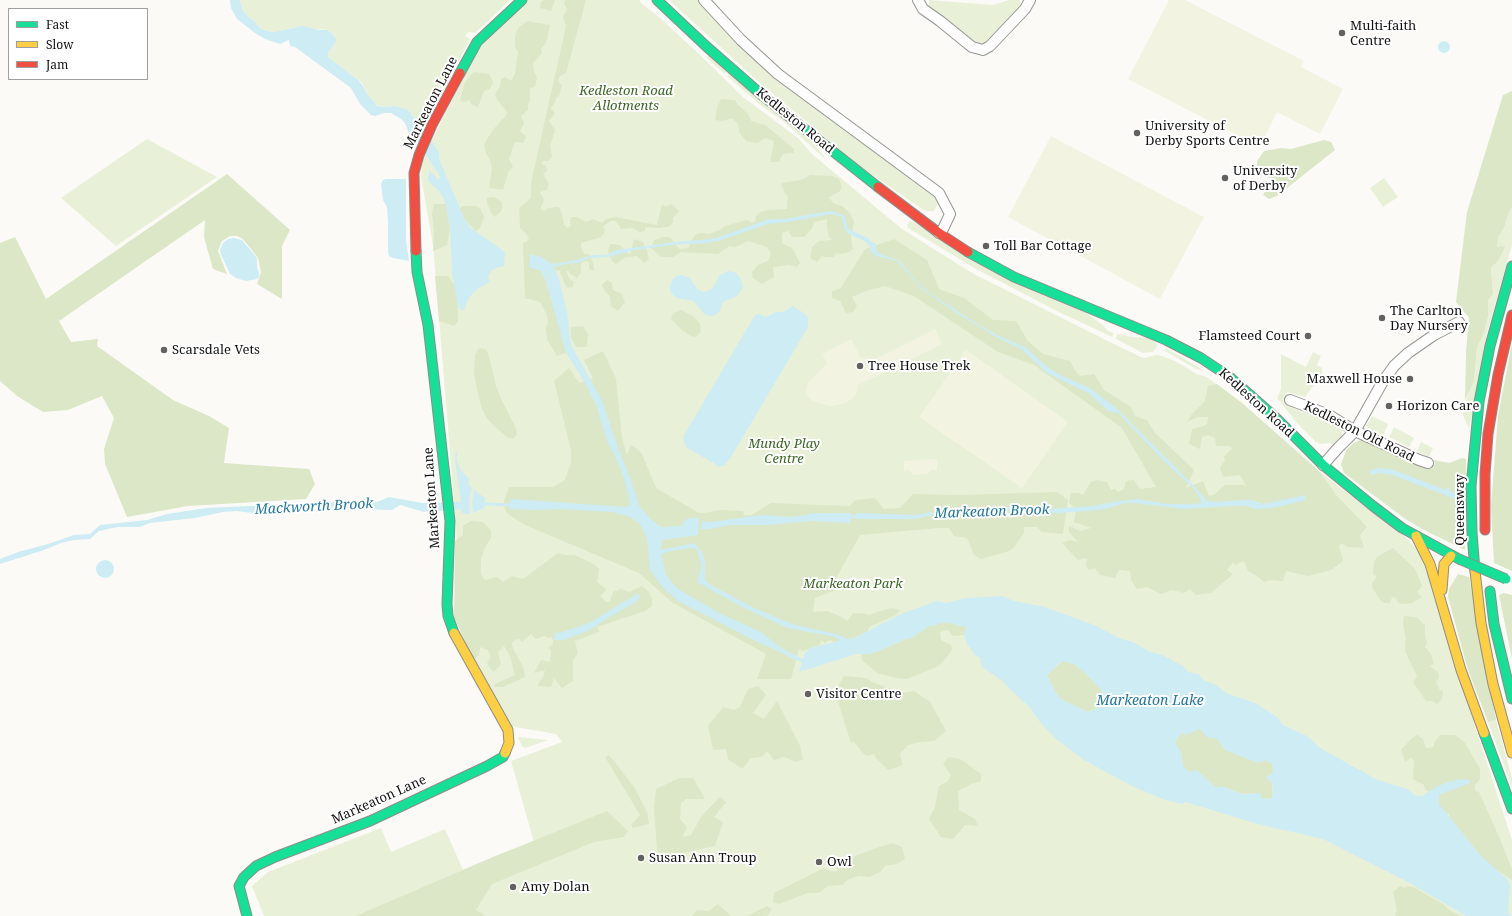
<!DOCTYPE html>
<html>
<head>
<meta charset="utf-8">
<style>
  body { margin:0 }
  #map { position:relative; width:1512px; height:916px; overflow:hidden; background:#fcfaf6; font-family:"Noto Serif",serif }
  canvas { display:block }
  .legend { position:absolute; left:8px; top:8px; width:140px; height:72px; box-sizing:border-box; background:#fff; border:1px solid #9f9f9f; margin:0; padding:5px 7px; list-style:none; font-size:12px; color:#101010 }
  .legend li { display:flex; align-items:center; gap:8px; height:20px }
  .legend b { width:20px; border:1px solid #9f9f9f }
</style>
</head>
<body>
<div id="map">
<canvas width="1512" height="916"></canvas>
<ul class="legend">
<li><b style="height:5px;background:#16e098"></b>Fast</li>
<li><b style="height:5px;background:#ffcf43"></b>Slow</li>
<li><b style="height:5px;background:#f24e42"></b>Jam</li>
</ul>
</div>
<script>
const c = document.querySelector('canvas').getContext('2d');
c.lineJoin = 'round';
function fill(path, color) { c.fillStyle = color; c.fill(path, 'evenodd'); }
const shape = rows => new Path2D(rows.map(r => 'M' + r).join(''));
function stroke(path, color, width, dash) { c.strokeStyle = color; c.lineWidth = width; c.lineCap = dash ? 'butt' : 'round'; c.setLineDash(dash || []); c.stroke(path); }
function drawText(font, color, halo, rows, align = 'center') {
  c.font = font + ' "Noto Serif",serif'; c.lineWidth = 4; c.setLineDash([]); c.textBaseline = 'middle'; c.strokeStyle = halo; c.fillStyle = color; for (const [text, x, y, turn = 0] of rows) {
    c.save(); c.translate(x, y); c.rotate((+turn || 0) * Math.PI / 180); c.textAlign = isNaN(turn) ? turn : align; if (halo) c.strokeText(text, 0, 0); c.fillText(text, 0, 0); c.restore();
  }
}
fill(shape([
  [240,0,510,0,475,33,469,32,465,36,470,39,425,128,423,126,418,128,416,127,393,106,381,107,375,104,367,94,362,83,358,80,328,57,328,53,336,41,335,37,332,33,327,30,296,27,273,32,263,30,258,26,255,21,249,18,243,11],
  [528,0,639,0,642,4,659,17,698,53,743,97,798,138,812,154,902,229,974,274,1114,344,1143,358,1157,355,1162,356,1175,361,1197,374,1207,377,1242,403,1319,471,1404,536,1422,554,1450,649,1512,840,1512,916,426,916,537,853,511,761,562,742,556,734,510,726,460,635,456,525,433,245,421,177,423,158,476,52],
  [669,0,699,0,729,35,759,63,937,195,938,203,934,211,925,211,861,167,761,84],
  [929,0,993,5,1009,0,1020,0,1020,8,988,42,978,44,972,42,929,6],
  [708,55,810,140,825,157,824,158,784,122,763,107,744,91,727,76,729,75,726,72,725,74,708,59],
  [147,139,217,177,116,246,61,198],
  [1384,178,1398,197,1383,207,1370,188],
  [1512,207,1512,245,1487,333,1469,429,1463,415,1462,409,1474,382,1477,348,1484,333,1488,317,1488,300,1493,294,1491,268,1499,260,1504,246,1497,248,1499,235,1504,228,1509,212],
  [910,221,913,222,1086,313,1104,326,1108,331,1114,333,1112,337,1059,312,976,269,908,228,907,225],
  [1117,334,1133,337,1149,338,1158,345,1153,352,1143,353,1116,339],
  [1166,348,1205,371,1196,369,1165,351],
  [1313,352,1321,356,1317,365,1322,368,1322,374,1305,397,1287,392,1284,403,1303,413,1307,411,1342,428,1342,435,1332,445,1330,443,1320,444,1315,441,1297,423,1277,398,1281,389,1281,354,1306,367],
  [1372,416,1388,424,1383,436,1366,427],
  [1394,427,1414,438,1409,447,1389,437],
  [1421,442,1433,448,1429,457,1417,451],
  [1496,720,1512,778,1512,787,1488,722],
  [518,737,547,740,548,740,525,748,522,746],
  [381,828,391,852,445,829,463,870,355,916,264,916,252,886,268,872]
]), '#e9f0d8');
fill(shape([
  [544,0,555,0,551,11,540,8,541,2],
  [566,0,586,0,566,73,560,76,558,81,562,85,559,96,556,98,555,103,552,106,551,109,555,113,549,121,555,130,550,146,552,157,548,161,544,161,541,164,545,165,548,170,543,174,549,184,547,190,540,192,544,200,543,204,541,206,541,209,544,211,548,208,558,207,561,211,564,225,567,228,571,226,570,222,571,217,577,217,586,222,593,219,602,223,606,219,615,217,657,225,662,204,666,207,671,204,679,211,673,218,673,223,668,227,658,228,645,227,645,231,640,232,633,228,621,229,616,221,611,221,603,226,605,232,601,237,581,243,581,247,584,254,589,254,593,263,594,271,589,269,589,262,586,261,581,263,581,273,577,278,569,273,569,271,566,271,569,278,574,282,573,287,567,288,559,270,556,271,554,267,534,268,541,271,545,278,560,329,566,353,557,356,547,339,546,328,548,323,547,315,540,302,529,299,525,299,523,243,529,240,526,233,520,228,519,208,531,198,531,183,566,26,563,17,567,10,564,2],
  [527,21,550,25,546,43,541,49,542,53,533,63,534,72,537,77,535,87,530,88,530,101,528,104,528,110,521,116,524,123,520,131,526,137,523,143,515,142,509,159,513,167,508,172,503,190,489,188,492,169,490,160,486,153,484,146,487,139,493,130,508,113,496,98,495,95,500,86,501,79,505,77,511,81,515,74,518,52,515,47,515,37,518,28],
  [474,72,489,74,493,82,490,89,484,91,478,107,472,105,469,100,464,102,460,100,465,82],
  [1512,91,1512,207,1509,212,1504,228,1499,235,1497,247,1505,246,1499,260,1491,268,1493,294,1488,300,1488,317,1484,333,1477,348,1474,382,1465,400,1466,352,1469,318,1456,302,1467,212,1503,95],
  [721,99,735,100,737,104,748,114,751,121,765,125,794,149,794,153,783,154,779,162,770,162,774,141,765,138,757,143,746,141,739,132,738,124,732,118,723,121,715,120,717,108],
  [1324,140,1331,142,1335,150,1277,196,1269,199,1263,195,1272,179,1261,175,1257,167,1257,161,1264,151,1281,148,1291,149],
  [227,174,290,230,282,246,282,299,257,284,261,272,258,258,243,239,237,236,230,236,222,241,218,251,227,274,213,269,204,237,205,220,59,321,71,342,98,339,97,346,173,400,209,416,229,428,224,463,309,469,315,484,306,499,188,506,127,517,105,464,104,449,114,418,102,396,68,410,43,412,17,396,0,381,0,243,15,237,46,299],
  [810,175,832,176,839,179,842,187,840,191,828,198,835,204,842,206,850,213,854,222,851,238,853,249,849,252,842,254,836,253,834,257,825,257,822,256,817,262,810,258,812,247,819,241,832,240,829,237,827,228,827,219,814,222,812,229,804,237,792,237,788,231,782,233,782,243,792,248,800,263,797,267,789,265,773,267,774,277,762,284,753,278,752,272,758,265,768,261,771,253,767,247,748,241,736,247,729,246,718,254,681,252,673,257,661,257,651,248,654,240,663,237,670,237,679,249,688,248,695,235,701,233,709,234,720,230,725,226,747,220,752,223,756,221,755,217,760,212,768,210,787,209,787,202,788,196,784,192,781,183,801,180],
  [494,197,502,202,502,210,495,217,490,211,487,202,487,198],
  [434,204,446,204,450,228,447,245,433,251,434,232,432,213],
  [462,206,475,206,480,208,484,217,480,228,476,231,465,220,459,210],
  [634,239,643,242,647,251,649,260,644,263,637,256,624,258,616,264,612,261,608,251,610,244,620,245,630,255],
  [894,239,927,260,939,289,964,298,993,320,1016,321,1027,340,1043,354,1070,361,1074,369,1080,376,1094,374,1104,390,1131,407,1135,416,1147,420,1155,433,1194,470,1186,488,1203,481,1209,496,1215,494,1225,485,1244,485,1247,487,1240,475,1223,477,1220,468,1225,460,1224,456,1233,448,1229,446,1216,446,1215,438,1208,435,1202,437,1200,449,1189,444,1192,429,1207,425,1208,417,1197,417,1187,422,1192,414,1205,401,1208,386,1217,384,1242,403,1319,471,1337,496,1367,527,1360,535,1364,548,1347,547,1342,543,1339,546,1343,561,1331,570,1308,576,1286,571,1283,581,1269,580,1264,582,1257,576,1248,571,1244,561,1235,565,1233,562,1227,570,1233,574,1211,593,1196,595,1190,589,1184,593,1172,590,1161,594,1147,587,1137,589,1131,580,1130,571,1119,570,1115,578,1100,575,1095,568,1088,570,1086,565,1087,558,1078,560,1062,543,1070,540,1078,542,1069,532,1069,526,1080,531,1091,528,1074,522,1076,509,1069,503,1071,493,1079,493,1083,495,1091,482,1097,480,1107,482,1111,490,1115,489,1118,492,1124,489,1126,481,1134,480,1140,489,1156,487,1122,428,1034,365,998,352,914,296,885,286,866,291,852,297,857,306,853,312,846,313,840,301,832,298,832,291,841,288,865,249],
  [435,276,448,276,455,286,458,306,458,321,454,326,439,321],
  [607,280,612,283,613,290,622,294,625,302,618,311,611,306,610,296,604,290,602,285],
  [681,310,693,316,700,324,701,332,697,336,693,337,683,331,671,319,673,313],
  [583,326,588,334,587,347,576,347,571,337,571,327],
  [1512,343,1512,571,1494,563,1491,506,1498,416],
  [479,348,485,349,488,353,496,386,502,401,516,428,517,434,513,439,507,437,493,425,486,417,482,409,478,394,474,372,475,355],
  [603,351,616,379,622,438,627,455,631,445,637,449,642,454,656,488,699,513,704,513,720,510,743,511,744,515,752,515,771,503,849,506,856,500,875,498,884,509,900,508,913,494,961,495,1057,492,1068,500,1063,534,1042,532,1037,527,1024,527,1024,533,1014,547,1009,551,981,559,974,555,967,538,954,536,949,528,938,528,860,535,836,578,839,589,815,598,813,612,827,611,840,616,847,621,853,613,867,614,869,615,877,612,892,608,900,610,896,615,869,627,868,631,854,638,834,642,830,640,825,643,821,640,820,645,803,651,799,649,791,679,757,679,766,654,673,603,639,573,525,525,509,515,505,510,504,501,509,487,553,487,565,480,571,462,571,450,554,381,569,368,579,383,593,378,584,360],
  [1368,439,1399,457,1425,467,1430,468,1435,464,1434,460,1449,463,1462,458,1466,459,1465,550,1422,529,1404,518,1344,473,1341,464,1347,449,1354,443,1360,440],
  [471,521,483,522,491,530,491,538,484,549,481,559,481,574,485,580,497,577,503,582,512,576,523,579,558,553,565,555,574,555,594,564,599,569,597,582,607,590,600,596,606,602,610,601,613,592,621,589,629,592,642,586,649,592,652,600,652,606,645,611,597,627,599,632,575,641,578,653,573,660,573,681,562,688,554,678,551,687,537,686,543,677,545,670,534,673,541,660,550,662,551,650,548,648,553,644,552,637,549,638,544,636,536,639,531,634,522,642,519,639,515,640,512,643,513,648,523,667,525,677,503,687,494,687,495,684,515,675,510,656,504,646,498,652,501,665,493,672,487,663,491,657,488,650,480,647,479,655,474,659,454,617,455,541,463,535,463,526],
  [1393,548,1415,569,1422,586,1417,592,1422,597,1412,603,1405,604,1398,603,1396,598,1392,597,1390,603,1384,603,1381,601,1373,589,1372,583,1377,577,1373,574,1374,562,1377,557,1382,554],
  [1458,574,1469,577,1496,720,1488,722,1468,670,1448,597,1449,589],
  [1504,593,1512,595,1512,659,1499,595],
  [1404,616,1416,617,1425,625,1425,634,1427,643,1425,647,1431,654,1434,663,1430,666,1438,672,1439,678,1436,682,1439,689,1443,691,1442,699,1437,704,1433,701,1426,701,1413,682,1417,676,1405,651,1406,637,1403,626],
  [939,623,950,623,966,627,964,635,953,636,948,630,940,632,941,640,951,645,952,649,950,653,939,666,907,679,896,678,877,673,862,660,861,656,863,653,866,654,879,651,906,639,910,639,929,626,934,626],
  [1063,661,1074,664,1086,674,1102,691,1103,701,1097,708,1088,712,1061,699,1056,693,1047,675],
  [844,676,866,678,872,682,903,693,914,691,930,702,946,731,934,741,921,742,908,745,900,754,903,765,888,770,876,758,874,754,868,756,864,754,854,742,851,743,835,692],
  [758,686,766,695,753,713,764,719,777,701,800,746,803,759,796,762,784,757,774,760,767,751,762,757,751,758,742,769,728,759,726,749,713,750,708,726,723,707,734,710,740,707,748,689],
  [1200,728,1207,737,1217,739,1225,750,1266,760,1273,765,1272,798,1263,799,1249,793,1242,794,1224,787,1215,787,1197,771,1189,772,1183,765,1181,752,1176,745,1176,740,1183,732,1186,735],
  [1417,735,1423,739,1426,748,1434,747,1434,743,1440,735,1455,735,1465,743,1480,769,1480,779,1475,785,1475,791,1479,792,1496,830,1512,869,1512,880,1491,866,1480,855,1451,819,1449,814,1441,811,1434,793,1425,790,1424,785,1413,779,1414,761,1411,758,1405,762,1401,750,1412,738],
  [609,755,634,787,647,812,649,824,633,828,631,825,640,815,605,757],
  [949,757,960,759,970,766,981,774,981,781,971,784,958,791,959,810,975,819,978,826,965,825,953,839,941,837,929,819,935,807,939,786,948,781,951,775,946,768,943,763],
  [679,778,693,778,705,799,686,799,681,803,680,819,687,827,682,837,691,835,701,817,720,797,726,802,714,817,723,822,715,846,663,857,657,851,654,808,656,789],
  [607,811,628,831,624,837,594,842,492,884,476,910,483,914,484,916,355,916,493,857],
  [893,843,902,847,905,859,897,864,885,866,880,872,869,877,859,876,849,879,842,885,828,886,819,893,808,893,779,904,773,902,774,893,824,868,832,872,837,871,837,863,879,847],
  [1400,886,1405,888,1408,886,1413,887,1443,904,1449,910,1462,916,1395,916,1397,910,1393,892],
  [718,904,731,916,692,916,697,910,709,911],
  [767,906,772,909,767,916,747,916]
]), '#dbe7c6');
fill(shape([
  [1169,0,1185,0,1304,61,1301,67,1343,89,1320,134,1277,112,1260,147,1128,79],
  [1051,136,1204,217,1160,299,1008,217],
  [935,329,942,344,858,385,857,393,853,398,846,403,831,406,822,404,812,401,808,396,806,391,808,383,827,363,822,354,851,339,861,358,875,359],
  [966,350,1068,422,1022,488,919,417],
  [930,459,937,460,937,470,931,470,928,474,913,475,909,470,904,471,904,461]
]), '#f2f4e1');
fill(shape([
  [230,0,240,0,243,11,249,18,255,21,258,26,263,30,273,32,302,26,320,30,327,30,332,33,337,40,328,53,328,57,358,80,363,86,367,94,377,106,381,107,395,106,408,110,414,118,416,127,423,126,439,153,439,159,465,220,471,228,505,252,504,266,496,268,491,271,488,277,490,282,479,288,473,293,468,299,464,310,462,311,458,306,452,273,450,228,446,204,440,192,428,181,429,170,439,180,440,174,437,167,431,162,416,140,411,150,410,136,405,123,401,119,391,113,384,113,375,116,371,115,360,104,351,88,295,47,290,46,289,40,280,44,265,39,255,33,237,19,231,8],
  '1438 47a6 6 0 1 1 12 0a6 6 0 1 1-12 0Z',
  [386,179,406,179,406,240,409,261,393,258,389,256,388,252,388,222,387,207,383,200,381,184,383,180],
  [832,211,845,216,847,225,850,230,868,238,873,243,876,243,876,250,880,254,900,261,917,282,928,292,979,325,1001,337,1025,347,1049,368,1060,375,1090,388,1115,407,1196,488,1206,500,1213,502,1244,500,1252,500,1263,504,1305,495,1306,500,1273,508,1255,509,1247,506,1234,506,1184,509,1135,503,1126,503,1106,509,1089,511,1042,514,1014,510,967,515,937,514,916,519,856,519,856,513,915,515,949,509,966,510,1015,507,1028,510,1049,509,1092,506,1119,501,1138,499,1167,504,1191,504,1201,503,1201,500,1194,489,1165,462,1118,413,1108,411,1088,393,1047,373,1021,349,1000,339,955,312,922,289,897,261,876,256,870,251,870,247,866,242,847,233,844,228,842,217,832,214,826,215,789,222,768,224,718,241,707,243,672,245,635,250,608,257,589,258,578,263,566,264,554,267,559,279,567,312,571,345,602,400,617,445,631,480,639,506,651,519,661,527,682,526,684,521,688,518,699,518,698,535,663,540,660,550,694,543,702,552,705,560,705,580,711,585,756,609,795,625,836,634,848,639,854,638,901,614,937,601,946,603,966,598,1002,596,1014,601,1045,607,1094,625,1119,638,1133,642,1147,650,1149,652,1156,653,1164,656,1183,666,1188,672,1199,674,1203,680,1216,685,1226,693,1255,703,1277,717,1283,725,1307,736,1320,748,1356,768,1378,780,1407,789,1417,796,1422,796,1436,787,1448,782,1462,779,1470,780,1470,783,1439,795,1439,804,1480,855,1507,879,1510,885,1508,912,1511,916,1466,916,1408,882,1323,839,1257,824,1186,802,1182,804,1165,800,1132,786,1095,766,1084,760,1055,738,1040,722,1028,705,1021,700,1001,680,982,667,980,658,975,655,967,644,964,635,966,627,950,623,940,623,934,626,929,626,910,639,905,639,879,651,870,654,856,654,799,672,802,662,791,658,784,654,751,639,678,601,668,592,667,593,650,570,647,539,643,530,639,523,630,517,612,512,560,509,535,510,509,509,510,499,627,507,630,504,624,478,613,452,608,444,596,405,584,381,566,353,545,278,541,271,529,267,530,254,542,257,552,264,576,260,593,255,606,255,617,250,638,247,682,241,702,240,716,238,769,219,785,219,811,214],
  [692,548,697,549,701,566,697,582,744,608,788,628,835,637,838,639,839,641,810,648,805,653,803,659,783,649,761,632,721,614,685,593,677,588,670,580,666,575,661,554,676,550],
  [1062,661,1074,664,1086,674,1102,691,1103,701,1097,708,1088,712,1061,699,1056,693,1047,675],
  [1200,729,1207,737,1217,739,1225,750,1258,763,1266,760,1273,765,1273,773,1266,777,1273,785,1272,798,1263,799,1260,793,1242,794,1224,787,1215,787,1197,770,1189,772,1183,765,1181,752,1176,745,1176,740,1183,732,1186,735],
  [234,238,242,240,257,258,257,267,259,272,259,277,257,279,246,281,236,278,230,274,221,255,220,250,223,243,228,239],
  [728,271,734,272,740,277,743,287,737,296,723,302,720,311,715,315,710,316,704,314,694,301,677,298,673,295,670,290,670,286,672,280,677,276,682,275,690,278,697,289,703,292,708,291,713,288,720,275],
  [793,306,805,314,808,318,808,327,731,457,726,463,726,465,717,467,717,465,687,448,684,443,683,437,755,315,759,314,766,317,776,312,783,312],
  [456,451,457,451,457,460,460,469,469,479,468,484,472,489,469,500,470,514,462,513,461,509,440,511,430,510,424,512,400,505,392,510,387,510,324,507,278,509,251,513,237,511,223,512,195,518,150,523,140,527,118,527,99,531,90,539,74,540,61,543,44,550,0,564,0,559,18,552,48,544,74,535,90,534,100,525,147,520,167,514,206,508,337,502,353,504,363,504,377,502,389,497,422,503,461,502,455,459],
  [1380,468,1391,469,1446,490,1447,487,1450,488,1449,491,1460,495,1458,500,1392,475,1380,473,1371,475,1369,470],
  [474,490,485,498,484,508,473,513,472,504],
  [815,513,851,513,851,521,850,523,811,521,768,525,730,525,710,529,701,529,702,521,712,522,761,515,793,517],
  '96 569a9 9 0 1 1 18 0a9 9 0 1 1-18 0Z',
  [638,593,640,598,634,603,611,616,590,630,564,640,554,640,555,632,559,633,589,623]
]), '#ceecf4');
stroke(shape([
  [433,163,441,175],
  [482,504,512,505],
  [847,517,860,516]
]), '#ceecf4', 3);
const street = shape([
  [704,0,741,40,778,74,939,193,950,214,943,229,939,233],
  [918,0,923,9,940,21,972,47,983,50,990,46,1025,9,1030,0],
  [1290,400,1329,415,1355,431,1419,460,1428,463],
  [1323,465,1338,448,1355,431,1382,383,1394,366,1408,353,1434,335,1459,322]
]);
const fast = shape([
  [657,0,707,47,763,96,878,187],
  [460,73,477,42,522,0],
  [416,251,417,272,428,325,450,521,447,604,448,616,454,633],
  [968,252,1014,277,1166,340,1201,358,1231,378,1274,416,1323,465,1373,506,1402,528,1459,559],
  [1475,571,1472,533,1471,486,1479,402,1490,346,1512,266],
  [1490,591,1494,624,1512,699],
  [1484,733,1512,809],
  [247,916,239,886,244,877,256,866,275,857,370,821,487,766,503,757,505,753]
]);
const slow = shape([
  [1416,536,1430,564,1461,670,1484,733],
  [1475,571,1481,623,1493,684,1512,753],
  [1442,590,1444,564,1451,556],
  [454,633,508,730,509,743,505,753]
]);
const jam = shape([
  [878,187,939,233,968,252],
  [416,251,414,173,419,155,432,125,460,73],
  [1485,530,1485,474,1488,434,1498,375,1512,315]
]);
stroke(street, '#969594', 12);
stroke(fast, '#8d8c8a', 11);
stroke(slow, '#8d8c8a', 11);
stroke(jam, '#8d8c8a', 11);
stroke(street, '#fffefe', 10);
stroke(fast, '#16e098', 9);
stroke(slow, '#ffcf43', 9);
stroke(jam, '#f24e42', 9);
const fastBridge = shape([
  [1459,559,1506,579]
]);
stroke(fastBridge, '#8d8c8a', 11, []);
stroke(fastBridge, '#16e098', 9);
for (const [x, y, r, color] of [
  [1342,33,4,"#636260"],
  [1137,133,4,"#636260"],
  [1225,178,4,"#636260"],
  [986,246,4,"#636260"],
  [1382,318,4,"#636260"],
  [1308,336,4,"#636260"],
  [164,350,4,"#636260"],
  [860,366,4,"#636260"],
  [1410,379,4,"#636260"],
  [1389,406,4,"#636260"],
  [808,694,4,"#636260"],
  [641,858,4,"#636260"],
  [819,862,4,"#636260"],
  [513,887,4,"#636260"]
]) { const dot = new Path2D(); dot.arc(x, y, r, 0, 2 * Math.PI); c.fillStyle = color; c.fill(dot); stroke(dot, '#fff', 1.5); }
drawText('13px', '#101010', '#fff', [
  ["Multi-faith",1350,26],
  ["Centre",1350,41],
  ["University of",1145,126],
  ["Derby Sports Centre",1145,141],
  ["University",1233,171],
  ["of Derby",1233,186],
  ["Toll Bar Cottage",994,246],
  ["The Carlton",1390,311],
  ["Day Nursery",1390,326],
  ["Flamsteed Court",1300,336,"right"],
  ["Scarsdale Vets",172,350],
  ["Tree House Trek",868,366],
  ["Maxwell House",1402,379,"right"],
  ["Horizon Care",1397,406],
  ["Visitor Centre",816,694],
  ["Susan Ann Troup",649,858],
  ["Owl",827,862],
  ["Amy Dolan",521,887]
], 'left');
drawText('italic 13px', '#3a6523', '#fff', [
  ["Kedleston Road",626,91],
  ["Allotments",626,106],
  ["Mundy Play",784,444],
  ["Centre",784,459],
  ["Markeaton Park",853,584]
]);
drawText('13px', '#101010', '#fff', [
  ["Markeaton Lane",431,103,-63],
  ["Kedleston Road",795,121,39],
  ["Kedleston Road",1256,403,42],
  ["Kedleston Old Road",1359,432,26],
  ["Markeaton Lane",432,498,-94],
  ["Queensway",1460,510,-90],
  ["Markeaton Lane",379,800,-24]
]);
drawText('italic 14px', '#1f769c', '#fff', [
  ["Mackworth Brook",314,507,-3],
  ["Markeaton Brook",992,512,-2],
  ["Markeaton Lake",1150,701]
]);
</script>
</body>
</html>
